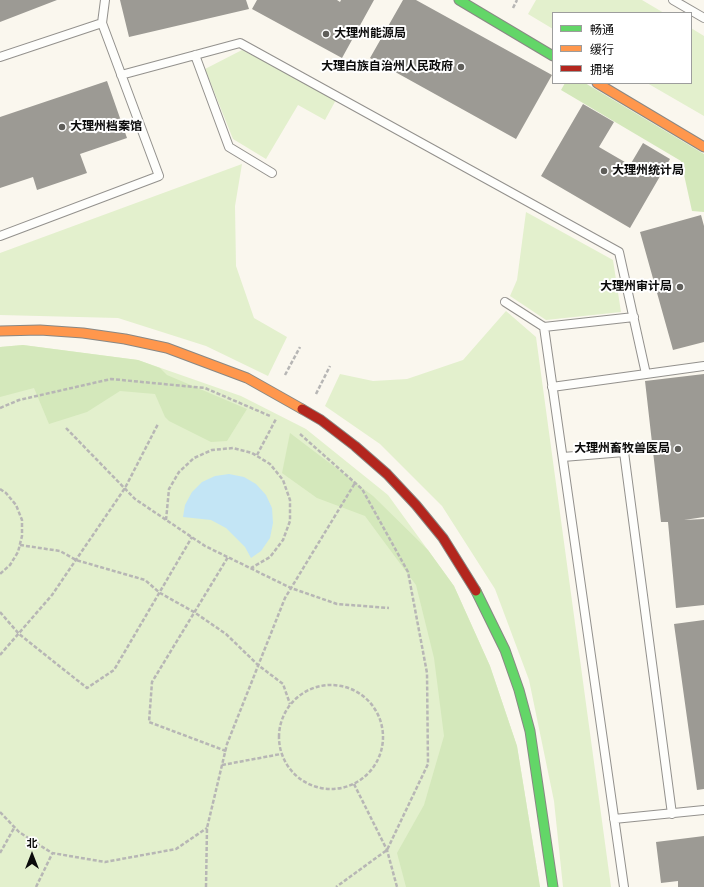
<!DOCTYPE html>
<html>
<head>
<meta charset="utf-8">
<style>
  body { margin:0 }
  #map { position:relative; width:704px; height:887px; overflow:hidden; background:#faf7ee; font-family:"PT Serif","Noto Sans SC",serif }
  canvas { display:block }
  .legend { position:absolute; left:552px; top:12px; width:140px; height:72px; box-sizing:border-box; background:#fff; border:1px solid #9d9d9d; margin:0; padding:5px 7px; list-style:none; font-size:12px; color:#0b0b0b }
  .legend li { display:flex; align-items:center; gap:8px; height:20px }
  .legend b { width:20px; border:1px solid #9d9d9d }
  .north { position:absolute; left:12px; top:835px; width:40px; height:40px; -webkit-text-stroke:3px #fff; paint-order:stroke; rotate:0deg; font-size:11px; font-weight:700; line-height:16px; text-align:center; color:#0b0b0b }
  .north::after { content:''; display:block; margin:auto; width:14px; height:18px; background:#0b0b0b; clip-path:polygon(50% 0,100% 100%,50% 72%,0 100%) }
</style>
</head>
<body>
<div id="map">
<canvas width="704" height="887"></canvas>
<ul class="legend">
<li><b style="height:5px;background:#63d668"></b>畅通</li>
<li><b style="height:5px;background:#ff974d"></b>缓行</li>
<li><b style="height:5px;background:#b3261e"></b>拥堵</li>
</ul>
<div class="north">北</div>
</div>
<script>
const c = document.querySelector('canvas').getContext('2d');
c.lineJoin = 'round';
function fill(path, color) { c.fillStyle = color; c.fill(path, 'evenodd'); }
const shape = rows => new Path2D(rows.map(r => 'M' + r).join(''));
function stroke(path, color, width, dash) { c.strokeStyle = color; c.lineWidth = width; c.lineCap = dash ? 'butt' : 'round'; c.setLineDash(dash || []); c.stroke(path); }
function drawText(font, color, halo, rows, align = 'center') {
  c.font = font + ' "PT Serif","Noto Sans SC",serif'; c.lineWidth = 4; c.setLineDash([]); c.textBaseline = 'middle'; c.strokeStyle = halo; c.fillStyle = color; for (const [text, x, y, turn = 0] of rows) {
    c.save(); c.translate(x, y); c.rotate((+turn || 0) * Math.PI / 180); c.textAlign = isNaN(turn) ? turn : align; if (halo) c.strokeText(text, 0, 0); c.fillText(text, 0, 0); c.restore();
  }
}
fill(shape([
  [536,0,642,0,664,13,553,13,553,29,528,14],
  [691,28,704,36,704,116,647,83,691,83],
  [242,50,337,98,325,120,298,105,266,159,233,139,205,69],
  [242,164,235,206,236,266,254,318,287,337,268,376,206,346,118,318,0,315,0,253],
  [526,212,613,260,621,312,546,320,510,296,517,280],
  [506,311,536,337,611,887,563,887,554,801,529,680,495,589,442,506,380,444,325,406,340,374,373,381,407,379,463,360],
  [23,345,138,360,241,396,306,429,388,495,454,586,490,666,517,746,540,887,0,887,0,347]
]), '#e3f0cd');
fill(shape([
  [565,83,585,83,704,154,704,212,692,211,681,161,561,90],
  [23,345,138,360,160,368,167,375,247,409,227,441,211,442,169,421,165,417,155,394,120,391,87,412,49,424,34,388,0,397,0,347],
  [290,433,373,496,428,550,454,586,490,666,517,746,540,887,406,887,397,853,424,805,444,736,434,658,416,585,365,516,317,498,282,473]
]), '#d4e8bb');
fill(shape([
  [229,474,244,477,256,484,266,495,272,508,273,523,270,538,261,551,251,558,245,547,226,528,211,520,183,517,185,505,192,492,202,482,215,476]
]), '#c3e5f5');
fill(shape([
  [0,0,57,0,0,22],
  [120,0,246,0,249,9,129,37],
  [257,0,337,0,340,2,341,0,374,0,342,58,252,9],
  [403,0,416,0,552,75,516,139,370,58],
  [107,81,127,138,80,154,87,173,37,190,33,177,0,188,0,117],
  [583,104,614,122,599,147,630,165,643,143,670,159,630,228,541,176],
  [701,215,704,226,704,342,673,350,640,232],
  [704,374,704,517,684,520,704,519,704,605,676,608,668,522,661,522,645,381],
  [704,620,704,789,697,790,674,624],
  [704,836,704,887,678,887,678,881,661,883,656,842]
]), '#9c9a94');
const lane = shape([
  [673,0,704,18],
  [195,55,229,147,272,173],
  [0,57,102,23,105,0],
  [121,75,240,43,619,252,646,374,704,366],
  [0,236,159,176,102,23],
  [505,302,544,327,624,887],
  [544,327,634,317],
  [552,387,646,374],
  [563,457,624,452,672,814],
  [614,819,704,810]
]);
const fast = shape([
  [459,0,553,56],
  [476,591,505,650,519,690,530,731,553,887]
]);
const slow = shape([
  [597,83,704,147],
  [0,331,40,330,83,333,125,339,167,348,247,378,302,409]
]);
const jam = shape([
  [302,409,321,420,355,446,387,474,416,505,443,538,476,591]
]);
stroke(lane, '#93918d', 10);
stroke(fast, '#898884', 11);
stroke(slow, '#898884', 11);
stroke(jam, '#898884', 11);
stroke(shape([
  [513,8,517,0],
  [285,375,300,347],
  [316,394,330,366],
  [0,408,19,400,111,379,205,388,270,416],
  [66,428,135,499,205,546,291,588,337,604,389,608],
  [300,434,362,489,408,572,427,673,428,764,387,850,336,887],
  [257,455,276,419],
  [0,489,6,493,16,505,22,520,22,536,18,552,10,565,0,574],
  [166,520,169,489,179,472,194,458,212,450,233,448,252,453,270,464,283,480,290,500,290,521,283,540,270,557,251,568],
  [20,545,60,551,76,560,145,580,160,593,194,612,226,634,258,665,283,684,290,704],
  [0,612,19,634,87,688,114,670,192,537],
  [0,655,52,595,125,488,158,424],
  '279 737a52 52 0 1 1 104 0a52 52 0 1 1-104 0Z',
  [226,751,149,722,152,682,228,557],
  [222,765,281,754],
  [354,784,387,850,397,887],
  [0,812,19,832,52,853,105,862,176,849,207,828],
  [0,853,14,828],
  [36,887,52,854],
  [206,887,207,828,227,744,285,598,355,483]
]), '#b7b6b5', 2.5, [4, 2]);
stroke(lane, '#fefefc', 8);
stroke(fast, '#63d668', 9);
stroke(slow, '#ff974d', 9);
stroke(jam, '#b3261e', 9);
for (const [x, y, r, color] of [
  [326,34,4,"#5f5e5a"],
  [461,67,4,"#5f5e5a"],
  [62,127,4,"#5f5e5a"],
  [604,171,4,"#5f5e5a"],
  [680,287,4,"#5f5e5a"],
  [678,449,4,"#5f5e5a"]
]) { const dot = new Path2D(); dot.arc(x, y, r, 0, 2 * Math.PI); c.fillStyle = color; c.fill(dot); stroke(dot, '#fff', 1.5); }
drawText('bold 12px', '#0b0b0b', '#fff', [
  ["大理州能源局",334,34],
  ["大理白族自治州人民政府",453,67,"right"],
  ["大理州档案馆",70,127],
  ["大理州统计局",612,171],
  ["大理州审计局",672,287,"right"],
  ["大理州畜牧兽医局",670,449,"right"]
], 'left');
</script>
</body>
</html>
